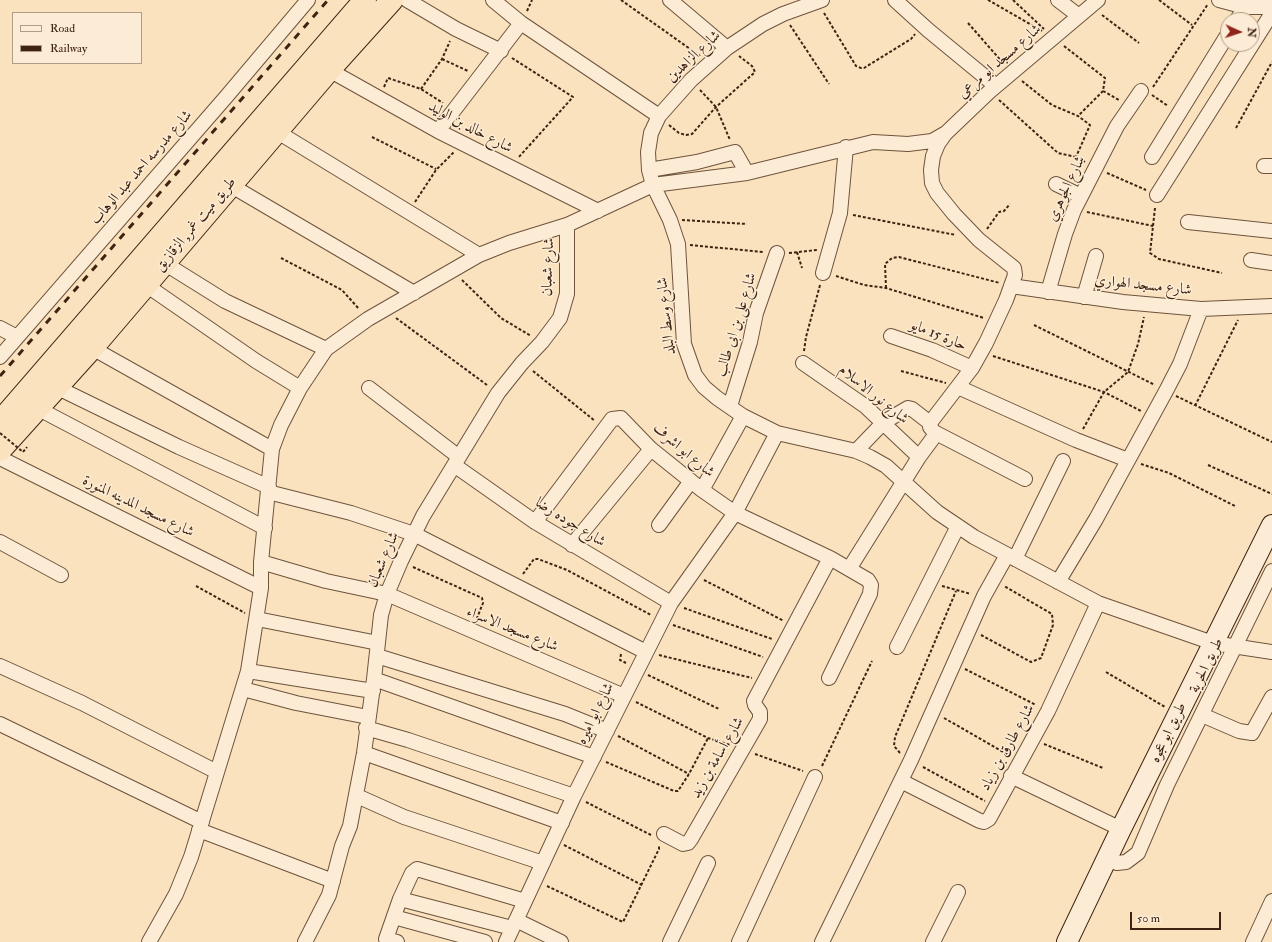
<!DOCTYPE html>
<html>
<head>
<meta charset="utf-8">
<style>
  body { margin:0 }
  #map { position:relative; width:1272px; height:942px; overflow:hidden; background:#fae2be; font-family:"IM FELL Double Pica",serif }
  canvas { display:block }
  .legend { position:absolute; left:12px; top:12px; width:130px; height:52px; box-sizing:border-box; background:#fcecd5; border:1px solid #b09c87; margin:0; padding:5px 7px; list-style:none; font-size:12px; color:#3f2312 }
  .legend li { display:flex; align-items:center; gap:8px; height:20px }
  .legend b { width:20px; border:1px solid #b09c87 }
  .north { position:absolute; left:1220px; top:12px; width:40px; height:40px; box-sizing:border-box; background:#fcecd5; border:1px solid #b09c87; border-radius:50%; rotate:93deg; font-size:11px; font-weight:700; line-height:16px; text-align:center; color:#3f2312 }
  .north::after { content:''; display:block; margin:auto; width:14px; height:18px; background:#8f2418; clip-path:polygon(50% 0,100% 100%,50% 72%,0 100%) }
  .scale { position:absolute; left:1130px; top:912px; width:91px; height:18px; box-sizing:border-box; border:2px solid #3f2312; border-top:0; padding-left:5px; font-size:12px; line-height:14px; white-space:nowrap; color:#3f2312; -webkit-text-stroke:3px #fcecd5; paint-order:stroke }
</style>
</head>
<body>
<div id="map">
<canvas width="1272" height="942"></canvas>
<ul class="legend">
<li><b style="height:5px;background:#fcecd5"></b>Road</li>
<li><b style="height:5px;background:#3f2312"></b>Railway</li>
</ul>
<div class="north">N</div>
<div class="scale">50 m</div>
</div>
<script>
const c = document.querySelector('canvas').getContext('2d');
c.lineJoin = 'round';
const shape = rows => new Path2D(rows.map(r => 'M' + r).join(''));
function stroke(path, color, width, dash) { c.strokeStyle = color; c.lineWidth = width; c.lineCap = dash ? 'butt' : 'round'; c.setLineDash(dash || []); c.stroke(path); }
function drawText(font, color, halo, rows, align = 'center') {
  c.font = font + ' "IM FELL Double Pica",Amiri,serif'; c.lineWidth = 3; c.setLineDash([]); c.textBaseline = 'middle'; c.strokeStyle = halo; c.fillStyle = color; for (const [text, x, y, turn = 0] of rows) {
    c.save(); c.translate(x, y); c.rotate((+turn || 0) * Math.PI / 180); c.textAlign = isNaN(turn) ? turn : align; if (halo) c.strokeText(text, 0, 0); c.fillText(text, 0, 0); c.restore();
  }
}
const street = shape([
  [407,0,456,29,501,51],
  [493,0,521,23,659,116],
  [670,0,727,48],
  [822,0,783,14,763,24,727,48,691,80,659,116,651,133,648,152,649,170,653,185,670,220,678,244,684,344,695,375,704,387,717,398,743,416,777,433,856,451,870,457,886,466,937,512,974,537,1098,603,1213,643,1272,652],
  [895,0,928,30,996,86],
  [1058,0,1079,16],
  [1219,0,1245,7,1272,7],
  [1237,20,1245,7],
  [329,70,438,131,598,211],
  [276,131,479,255],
  [438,131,521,23],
  [1152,157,1228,34],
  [1264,166,1272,166],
  [649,170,697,162,735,152,747,173],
  [1056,184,1081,196],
  [230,185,414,293],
  [1157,195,1272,13],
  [1188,222,1272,231],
  [1251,260,1272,263],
  [164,263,225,301,326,349],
  [823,273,840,213,846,147],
  [146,285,256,361,300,388],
  [1011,286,1123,302,1201,309,1272,306],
  [1048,292,1065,234,1074,210,1117,126,1141,91],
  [1084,297,1096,256],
  [0,328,17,337],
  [891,336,932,350,972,368],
  [92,348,272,449,281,425,300,388,326,349,368,319,479,255,509,243,567,225,653,185,747,173,873,142,908,144,932,141,946,133,989,92,1098,0],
  [0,357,226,97,308,0],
  [803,363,865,406,919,457],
  [56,387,179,447,269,487],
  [958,387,1076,440,1128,460],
  [369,388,459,457],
  [730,406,750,342,756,313,777,253],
  [37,408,265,528],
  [936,433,1025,479],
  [856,451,884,422,908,408,912,409,930,423],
  [0,458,261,588],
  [454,465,535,522,671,603],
  [702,490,743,416],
  [268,492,351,513,414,534,646,652],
  [535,522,612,419,621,418,651,449,702,490,735,513,830,558,868,580,871,585,870,594,829,678],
  [659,525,691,481],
  [0,542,61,575],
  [572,545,651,449],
  [1015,559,1063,461],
  [261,562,326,581,387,594,624,696],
  [849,569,919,457,936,434,930,427,930,423,972,368,986,343,1006,300,1015,275,1014,268,979,240,954,214,937,193,932,183,931,170,933,156,938,144,945,134],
  [1058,582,1096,519,1166,391,1180,364,1201,309],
  [257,619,378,643],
  [897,647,958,526],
  [377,656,565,714,607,731],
  [0,666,82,703,217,772],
  [248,671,373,691],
  [374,679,594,757],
  [243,689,296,703,368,717],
  [1202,715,1239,731,1252,733,1272,697],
  [0,724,202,822],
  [366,728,408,740,574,796],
  [364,753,562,823],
  [1011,776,1121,829],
  [901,781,980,821,984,822,989,819,1048,711,1098,603],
  [357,796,404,817,543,863],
  [199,830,333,881],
  [664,834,683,844,688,843,691,839,760,719,760,712,755,705,754,701,830,558],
  [1107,859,1117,863,1126,862,1138,853,1167,785,1272,571],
  [400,899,512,928],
  [394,917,485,942],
  [516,920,561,942],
  [149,942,176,894,191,857,248,671,261,588,261,562,272,449],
  [305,942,329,895,342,846,350,826,364,753,374,679,381,615,387,594,401,561,423,516,498,393,522,363,542,342,560,318,567,294,567,225],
  [397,942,386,939,400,899,412,873,417,869,525,901],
  [506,942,574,796,662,621,671,603,735,513,777,433],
  [670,942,708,863],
  [739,942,815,777],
  [822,942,911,760,984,596,1007,555],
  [933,942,958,892],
  [1253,942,1272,901]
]);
const secondary = shape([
  [1067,942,1121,829,1272,525]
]);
const highway = shape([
  [0,422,365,0],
  [0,450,92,348,329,70,392,0]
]);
stroke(street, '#6e533d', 16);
stroke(secondary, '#3f2312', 22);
stroke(highway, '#3f2312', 24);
stroke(shape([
  [621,0,700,56],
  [988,0,1042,31],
  [1013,0,1044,29],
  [1159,0,1192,25],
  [527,11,532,0],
  [824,13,856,66,861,68,864,68,911,39,915,34],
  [1102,15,1139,43],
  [968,23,1004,64],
  [790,25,829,84],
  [1064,46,1105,78,1103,91,1078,116],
  [512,58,573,97,518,158],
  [442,59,468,71],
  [1022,81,1052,105,1078,116,1090,125,1076,157],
  [384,87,388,78,421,89,443,103],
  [1153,87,1208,4],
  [421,89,442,59,450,41],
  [700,90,716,107,730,140],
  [1103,91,1119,100],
  [1152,95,1168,106],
  [999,100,1058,153,1076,157,1085,162],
  [669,125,679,133,686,135,692,134,716,107,755,72,752,66,739,56],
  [1236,128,1272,62],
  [372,137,436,169],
  [1107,173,1146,190],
  [415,202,436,170,454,152],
  [1155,208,1150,253,1159,259,1222,273],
  [1087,212,1153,226],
  [853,215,956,235],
  [682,220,747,224],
  [987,229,999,212,1004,211,1010,204],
  [690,245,763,252],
  [797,252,802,268],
  [789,253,817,250],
  [281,258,342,290,359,309],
  [836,276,864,285,886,288,984,318],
  [462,280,501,318,531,336],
  [886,288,885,264,892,258,899,257,1000,283],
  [396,318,487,385],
  [1034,325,1155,385],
  [804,351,806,337,820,285],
  [993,356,1104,392,1141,411],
  [533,371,595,421],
  [901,371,946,383],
  [1176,396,1272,442],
  [1195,406,1238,320],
  [1083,429,1104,392,1128,372,1138,344,1144,317],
  [23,452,27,447],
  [1141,464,1169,473,1235,506],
  [1208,465,1272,494],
  [413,567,482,598,483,603,477,618],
  [523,574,534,559,538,559,567,570,651,615],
  [704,580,784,621],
  [196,586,245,613],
  [942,586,971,594],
  [684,608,772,639],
  [673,625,763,657],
  [981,635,1031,662,1041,658,1053,625,1052,614,1004,586],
  [621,654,620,660,626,663],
  [659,655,752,678],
  [965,669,1036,705],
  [1106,672,1165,707],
  [648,675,719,709],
  [636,702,708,738,730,745],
  [944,718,1010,756],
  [618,736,689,774],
  [1044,744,1103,768],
  [900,753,894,746,895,737,956,591],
  [755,754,803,771],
  [606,762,674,791,678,791,689,774,708,738],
  [822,766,872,661],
  [923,767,985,801],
  [586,802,651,835],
  [564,845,642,885],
  [547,886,623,922,659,849,659,845]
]), '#3f2312', 2, [3, 2]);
stroke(street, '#fcecd5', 14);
stroke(secondary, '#fcecd5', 20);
stroke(highway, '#fae2be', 22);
stroke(shape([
  [0,376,328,0]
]), '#3f2312', 3, [7, 7]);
stroke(shape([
  [0,433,23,452]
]), '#3f2312', 2, [3, 2]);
drawText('15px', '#3f2312', '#fcecd5', [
  ["شارع الزاهدين",694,57,-43],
  ["شارع مسجد ابو مرعي",1000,62,-41],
  ["شارع خالد بن الوليد",470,128,28],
  ["شارع مدرسه احمد عبد الوهاب",142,168,-49],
  ["شارع الجوهري",1067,189,-65],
  ["طريق ميت غمر, الزقازيق",196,225,-50],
  ["شارع شعبان",549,267,-88],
  ["شارع مسجد الهواري",1143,286,6],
  ["شارع وسط البلد",667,316,-96],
  ["شارع على بن ابى طالب",737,325,-73],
  ["حارة 15 مايو",938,336,22],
  ["شارع نور الاسلام",873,395,39],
  ["شارع ابو اشرف",683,451,40],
  ["شارع مسجد المدينه المنورة",138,507,26],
  ["شارع جوده رضا",570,523,32],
  ["شارع شعبان",384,560,-67],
  ["شارع مسجد الاسراء",512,630,22],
  ["طريق الحرية",1207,666,-64],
  ["شارع ابو اميره",596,714,-64],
  ["طريق ابو عجوه",1169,733,-64],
  ["شارع طارق بن زياد",1008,748,-61],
  ["شارع أسامة بن زيد",718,758,-60]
]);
</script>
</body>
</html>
